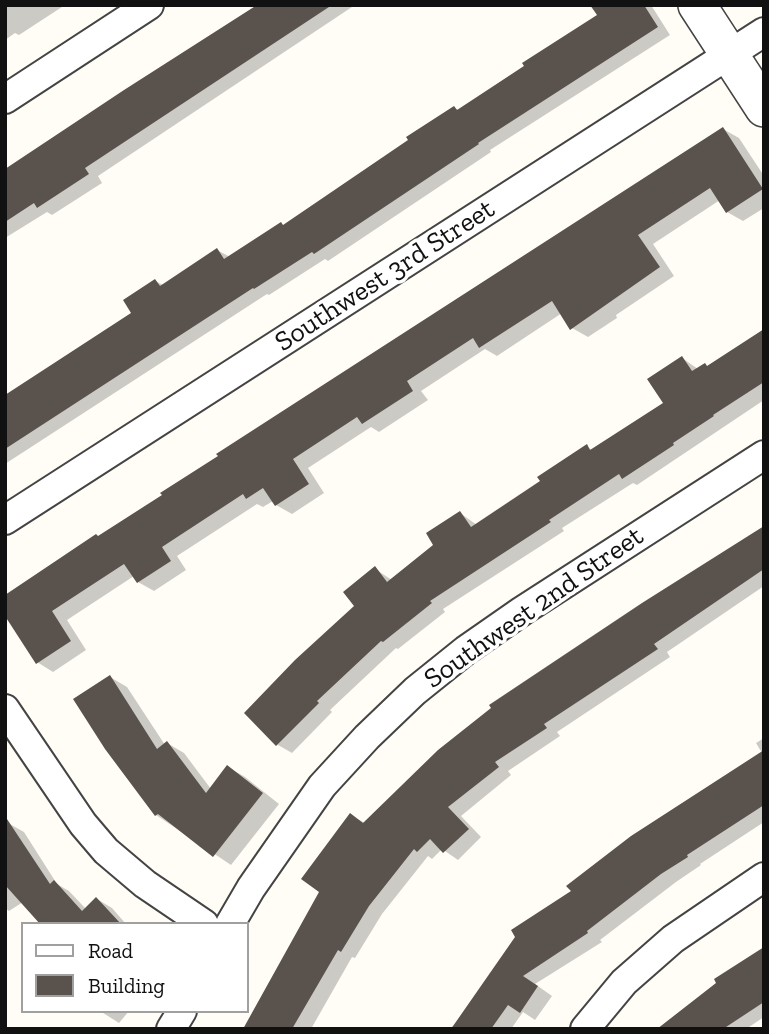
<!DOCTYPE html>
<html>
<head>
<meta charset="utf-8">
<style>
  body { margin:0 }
  #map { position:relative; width:769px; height:1034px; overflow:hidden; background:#fffdf5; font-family:"Zilla Slab",serif }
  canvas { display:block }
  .frame { position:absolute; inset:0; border:7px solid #111; pointer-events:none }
  .legend { position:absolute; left:21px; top:922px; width:228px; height:91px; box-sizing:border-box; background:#fff; border:2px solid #a0a0a0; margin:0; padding:9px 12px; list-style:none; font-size:21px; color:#111 }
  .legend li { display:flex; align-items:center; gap:14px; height:35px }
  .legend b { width:35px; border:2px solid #a0a0a0 }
</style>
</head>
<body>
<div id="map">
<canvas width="769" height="1034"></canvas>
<div class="frame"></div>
<ul class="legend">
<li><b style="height:9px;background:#fff"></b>Road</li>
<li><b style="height:19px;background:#5a524d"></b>Building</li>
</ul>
</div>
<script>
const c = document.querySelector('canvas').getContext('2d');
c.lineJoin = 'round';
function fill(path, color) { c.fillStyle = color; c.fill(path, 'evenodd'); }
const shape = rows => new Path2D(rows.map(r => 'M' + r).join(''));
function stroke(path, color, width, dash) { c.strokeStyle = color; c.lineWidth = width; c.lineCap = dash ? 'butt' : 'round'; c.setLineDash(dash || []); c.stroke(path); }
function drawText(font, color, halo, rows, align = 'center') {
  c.font = font + ' "Zilla Slab",serif'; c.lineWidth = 7; c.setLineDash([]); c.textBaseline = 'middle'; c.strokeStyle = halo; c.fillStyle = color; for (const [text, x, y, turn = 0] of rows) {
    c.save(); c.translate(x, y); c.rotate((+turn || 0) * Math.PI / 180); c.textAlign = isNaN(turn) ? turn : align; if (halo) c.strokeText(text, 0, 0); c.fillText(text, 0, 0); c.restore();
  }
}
fill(shape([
  [5,5,65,5,19,35,15,33,5,40],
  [259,5,355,5,98,176,102,183,52,215,47,212,5,238,5,170],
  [592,5,651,5,670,35,490,150,491,152,328,261,325,259,269,295,267,294,5,464,5,397,133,314,155,281,163,285,217,250,230,257,285,226,410,141,454,108,459,110,599,15],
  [723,129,739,138,764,176,764,208,743,221,727,212,720,200,653,244,674,276,616,315,617,318,588,337,572,328,562,313,497,356,485,349,421,391,428,400,379,432,371,427,308,468,324,493,292,514,276,505,273,501,263,507,257,504,177,556,186,570,154,591,138,582,134,576,67,620,86,650,53,672,37,662,5,613,99,537],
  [764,332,764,400,637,485,633,483,562,528,564,531,443,609,445,612,398,649,396,648,330,710,332,712,292,753,278,745,246,713,356,606,375,569,392,580,436,545,460,513,477,525,543,482,587,447,593,450,665,404,682,358,698,369,709,367],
  [764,527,764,586,667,652,670,657,557,732,560,736,508,771,511,775,461,816,481,837,458,860,442,849,432,859,428,856,382,914,355,958,352,957,311,1029,245,1029,322,891,350,815,365,823],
  [110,677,127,687,165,745,167,743,184,753,211,789,228,767,245,777,279,804,231,865,156,815],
  [764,738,764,822,700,864,701,865,676,882,600,940,602,942,535,984,552,996,535,1020,523,1012,511,1029,450,1029,573,892,762,753,756,743],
  [8,823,24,832,57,884,69,891,86,909,97,899,112,908,126,924,42,924,23,902,9,911,5,908,5,825],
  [764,950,764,1017,746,1029,660,1029],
  [100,1011,129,1011,119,1023]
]), '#0003');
fill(shape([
  [257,5,332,5,85,168,89,174,37,208,34,203,5,222,5,169,124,90],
  [590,5,644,5,658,27,478,143,479,144,314,254,312,252,254,289,253,288,5,449,5,395,131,313,123,300,155,279,160,286,217,248,224,259,281,222,283,225,408,140,406,137,454,106,457,110,524,66,522,63,597,15],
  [723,127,763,189,726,213,710,188,638,235,660,267,570,330,552,301,479,348,473,338,407,381,413,391,362,424,357,417,293,459,309,484,275,506,263,488,246,499,243,494,162,547,171,561,137,583,124,564,52,611,71,641,36,664,5,616,5,595,96,534,98,536,162,495,160,493,218,456,216,454],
  [764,329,764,382,713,415,714,416,673,443,674,445,622,479,619,474,549,520,551,522,430,601,432,603,383,642,381,641,317,701,319,703,276,746,244,713,295,660,354,606,343,592,375,566,387,582,433,545,426,533,460,511,471,527,540,481,537,477,587,444,590,450,663,403,647,379,682,356,692,371,705,363,707,366],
  [764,526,764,569,654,644,658,649,544,724,547,728,495,762,499,767,448,807,469,829,443,853,430,839,417,852,414,849,369,906,341,952,338,950,292,1029,243,1029,319,892,301,879,350,813,363,823,438,750,491,708,489,705,642,603],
  [110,675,157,749,167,741,206,793,227,765,263,793,213,857,158,814,155,816,105,749,73,699],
  [764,750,764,805,687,855,688,857,661,874,587,931,588,933,523,976,538,986,520,1013,508,1005,491,1029,451,1029,515,937,511,930,571,891,566,886,631,836],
  [5,816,50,884,54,880,82,911,96,897,121,924,40,924,5,885],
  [764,947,764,1002,723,1029,657,1029,716,983,714,979]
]), '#5a524d');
const minor = shape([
  [5,99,149,5],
  [5,520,764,32],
  [5,709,83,824,106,851,145,884,204,924],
  [230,924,251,888,322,786,367,737,415,691,466,650,522,611,764,455],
  [171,1029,182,1011],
  [585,1029,624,982,673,939,764,877]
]);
const tertiary = shape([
  [697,5,764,108]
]);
stroke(minor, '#444', 32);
stroke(tertiary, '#444', 40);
stroke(minor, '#fff', 28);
stroke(tertiary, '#fff', 37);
drawText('28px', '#111', '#fff', [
  ["Southwest 3rd Street",385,276,-33],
  ["Southwest 2nd Street",534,608,-35]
]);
</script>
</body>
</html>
